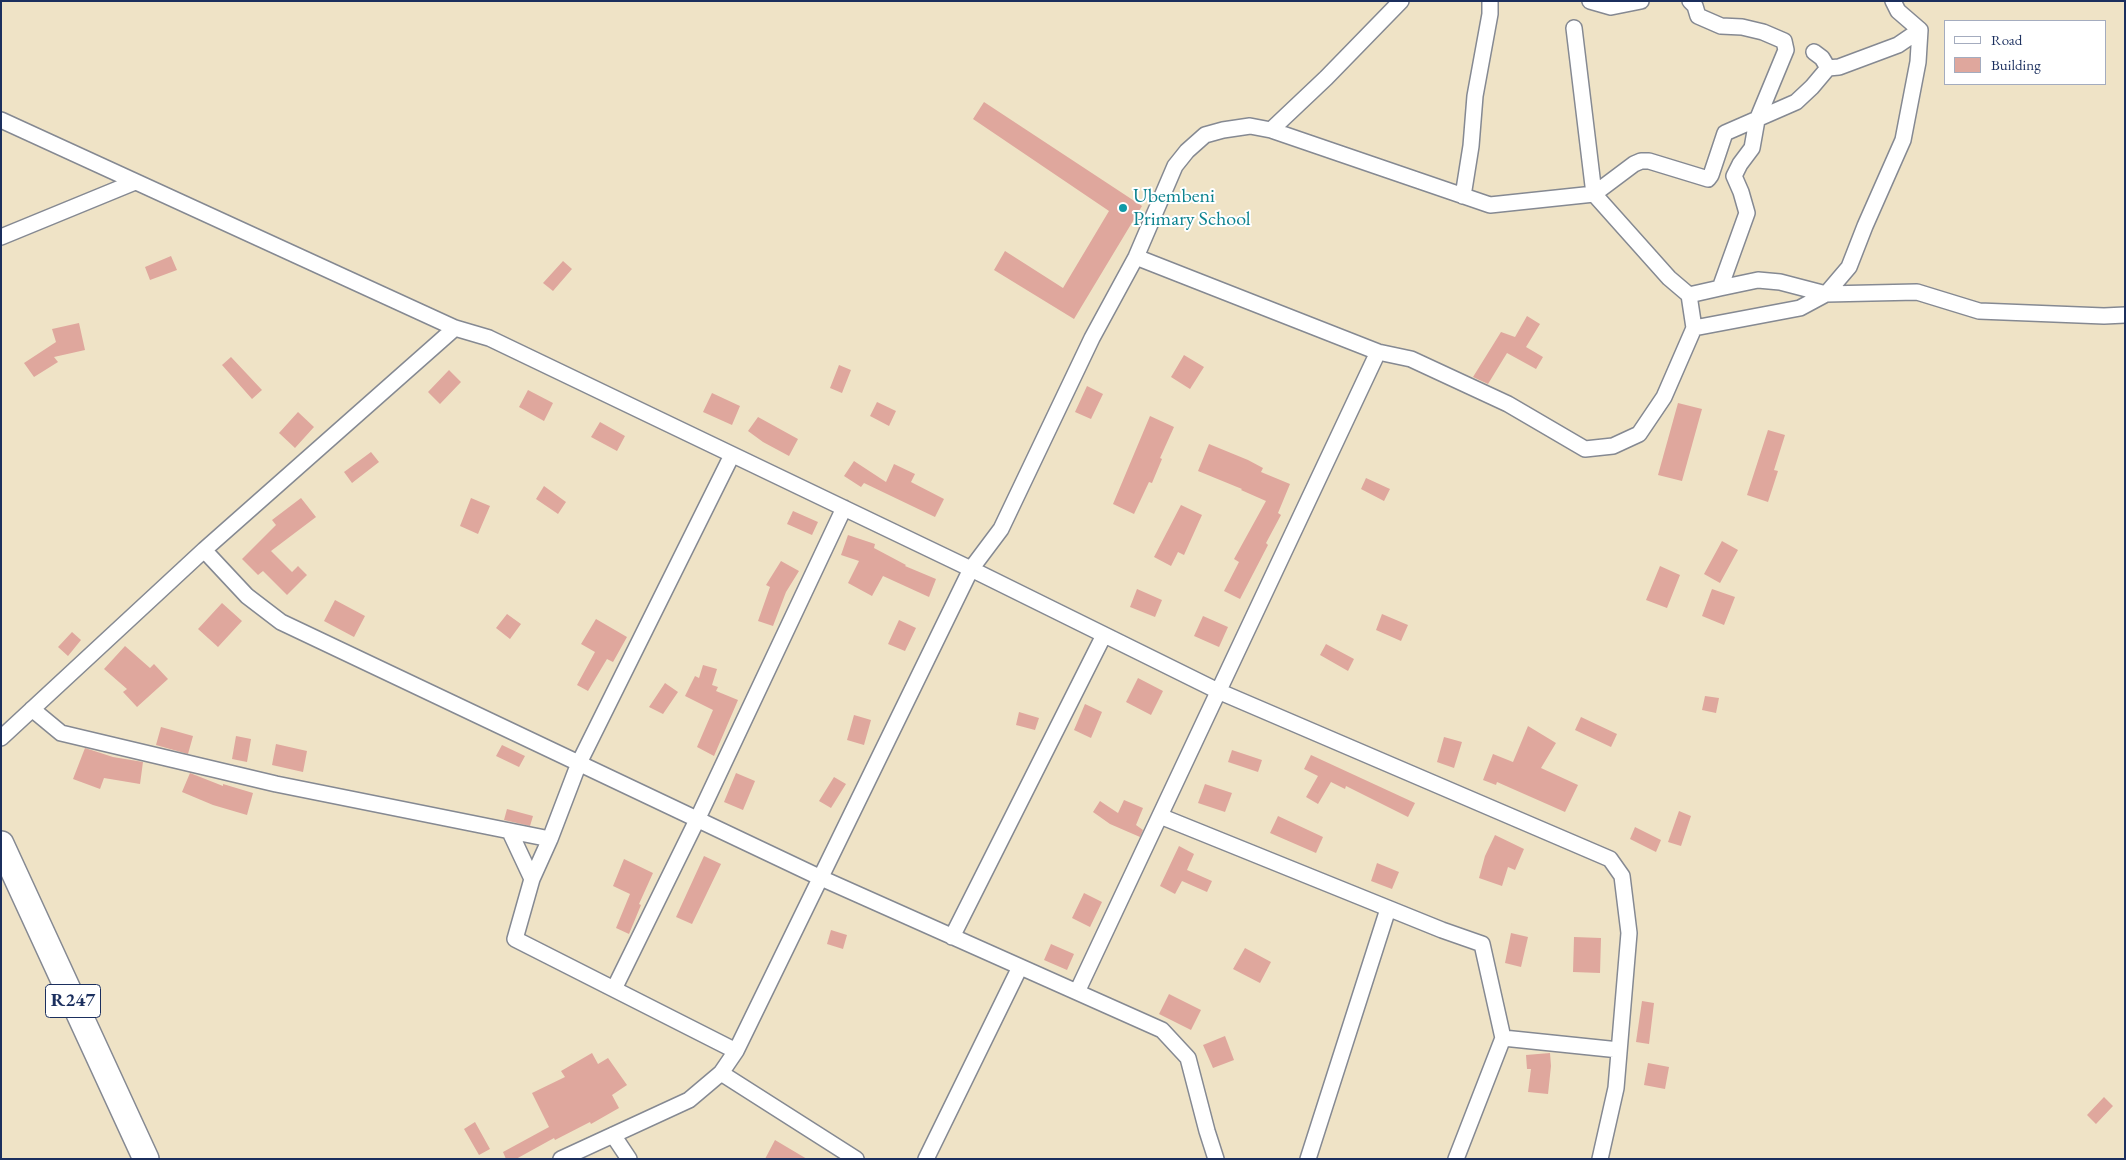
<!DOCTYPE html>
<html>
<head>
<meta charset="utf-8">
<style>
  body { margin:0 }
  #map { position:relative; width:2126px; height:1160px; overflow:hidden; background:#efe3c6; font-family:"EB Garamond",serif }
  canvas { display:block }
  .frame { position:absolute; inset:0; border:2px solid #1b2f5e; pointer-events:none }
  .legend { position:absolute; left:1944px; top:20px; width:162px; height:65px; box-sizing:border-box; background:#fff; border:1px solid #a4acbf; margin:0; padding:6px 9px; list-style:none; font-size:15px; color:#1b2f5e }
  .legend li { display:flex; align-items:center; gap:10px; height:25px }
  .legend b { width:25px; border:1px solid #a4acbf }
</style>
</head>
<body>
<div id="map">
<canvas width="2126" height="1160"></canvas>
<div class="frame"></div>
<ul class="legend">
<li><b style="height:6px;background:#fff"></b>Road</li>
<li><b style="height:14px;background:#dfa79d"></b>Building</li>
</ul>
</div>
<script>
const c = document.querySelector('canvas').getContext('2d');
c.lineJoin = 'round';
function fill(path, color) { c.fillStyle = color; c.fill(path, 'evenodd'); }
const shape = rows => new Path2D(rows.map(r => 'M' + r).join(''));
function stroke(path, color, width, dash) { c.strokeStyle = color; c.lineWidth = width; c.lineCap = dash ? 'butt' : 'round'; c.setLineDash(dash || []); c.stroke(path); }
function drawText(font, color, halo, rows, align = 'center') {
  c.font = font + ' "EB Garamond",serif'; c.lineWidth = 4; c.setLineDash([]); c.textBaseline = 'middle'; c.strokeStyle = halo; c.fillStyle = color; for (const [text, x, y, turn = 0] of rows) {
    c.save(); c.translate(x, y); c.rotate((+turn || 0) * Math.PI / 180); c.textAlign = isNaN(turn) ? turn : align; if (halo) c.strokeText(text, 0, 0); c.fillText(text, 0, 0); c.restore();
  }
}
fill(shape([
  [984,102,1142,206,1074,319,994,270,1005,251,1063,288,1109,211,973,119],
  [171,256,177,270,150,280,145,267],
  [563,261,572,269,553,291,543,283],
  [1527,316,1540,324,1526,347,1543,357,1536,369,1507,353,1488,384,1473,377,1501,332,1515,337],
  [79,323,85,350,54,357,58,362,34,377,24,363,56,342,52,329],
  [1184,355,1204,367,1190,389,1171,377],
  [231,357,262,390,252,399,222,365],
  [839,365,851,370,842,393,830,388],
  [449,370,461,382,440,404,428,392],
  [1087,386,1103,394,1091,419,1075,412],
  [528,390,553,403,544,421,519,407],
  [712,393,740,406,732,425,703,412],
  [877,402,896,411,889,426,870,416],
  [1678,403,1702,409,1682,481,1658,475],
  [298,412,314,427,295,448,279,433],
  [1150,416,1174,427,1160,458,1162,459,1152,483,1149,482,1134,514,1113,504],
  [758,417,798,439,789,456,763,442,748,431],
  [600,422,625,436,617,451,591,437],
  [1768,430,1785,435,1774,470,1778,471,1768,502,1747,495],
  [1209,444,1248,460,1263,468,1261,472,1290,484,1278,513,1281,515,1266,543,1268,545,1240,599,1224,591,1239,562,1234,559,1266,501,1241,490,1242,489,1198,471],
  [371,452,379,462,352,483,344,472],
  [854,461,886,482,894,464,915,474,911,482,944,499,935,517,864,483,861,487,844,476],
  [1366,478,1390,489,1384,501,1361,489],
  [544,486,566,502,558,514,536,499],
  [301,498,316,517,271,551,292,572,298,566,307,575,287,595,263,571,258,575,242,559,276,525,272,520],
  [471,498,490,506,478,534,460,526],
  [1181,505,1202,515,1184,555,1178,552,1171,566,1154,557],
  [793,511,818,522,812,535,787,524],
  [848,535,875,544,874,548,906,565,905,566,936,579,929,597,883,576,872,596,848,583,859,561,841,555],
  [1722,541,1738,550,1720,583,1704,574],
  [781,561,799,571,786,592,773,626,758,621,770,587,766,585],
  [1660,566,1680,575,1667,608,1646,600],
  [1137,589,1162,600,1155,617,1130,607],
  [1712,589,1735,597,1724,625,1702,616],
  [335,600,365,616,354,637,324,621],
  [222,603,242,621,218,647,198,629],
  [507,614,521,624,510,639,496,628],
  [1382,614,1408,625,1401,641,1376,630],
  [1203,616,1228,627,1219,647,1194,636],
  [596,619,627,637,613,662,607,659,588,691,577,685,595,652,581,644],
  [899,620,916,628,905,651,888,644],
  [72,632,81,640,68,656,58,647],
  [1326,644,1354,659,1348,671,1320,655],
  [125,646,150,668,154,664,168,679,137,707,123,692,127,689,104,669],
  [703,665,717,669,712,685,718,687,716,691,738,700,714,756,697,747,713,710,685,696,695,676,699,678],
  [1138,678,1163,691,1151,715,1126,702],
  [665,683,678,692,663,714,649,707],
  [1705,696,1719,698,1716,713,1702,710],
  [1085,704,1102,712,1091,738,1074,730],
  [1019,712,1039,718,1035,730,1016,725],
  [854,715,871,720,864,745,847,740],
  [1581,717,1617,734,1611,747,1575,730],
  [1528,726,1556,743,1541,768,1578,785,1565,812,1497,782,1496,785,1483,780,1493,754,1513,762],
  [161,727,193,736,188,754,156,745],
  [236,736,251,739,247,762,232,759],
  [1444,737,1462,742,1454,768,1437,762],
  [276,744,307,751,303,772,272,765],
  [502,745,525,756,519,767,496,756],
  [85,748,113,757,143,762,140,784,104,778,100,789,73,779],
  [1232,750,1262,760,1258,772,1228,762],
  [1311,755,1415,803,1408,817,1346,786,1345,789,1331,782,1318,804,1306,797,1318,776,1304,769],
  [190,773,223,786,223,784,253,793,247,815,213,805,182,792],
  [736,773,755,781,743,810,724,802],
  [834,777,846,784,831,808,819,801],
  [1205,784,1232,793,1225,812,1198,803],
  [1124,800,1143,808,1136,825,1143,830,1140,837,1110,824,1093,812,1100,801,1118,813],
  [507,809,533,816,530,826,504,820],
  [1679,811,1691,816,1681,846,1668,842],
  [1278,816,1323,837,1316,853,1270,833],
  [1635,827,1661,840,1656,852,1630,839],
  [1495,835,1524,849,1515,870,1508,867,1502,886,1479,878,1485,856],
  [1179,846,1194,854,1187,870,1212,881,1207,892,1182,881,1175,894,1160,886],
  [704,856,721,864,692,924,676,917],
  [624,859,653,873,639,904,641,905,629,934,616,928,630,894,613,886],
  [1377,863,1399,872,1392,889,1371,881],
  [1084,893,1102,902,1090,927,1072,918],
  [831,930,847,935,843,949,827,944],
  [1511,933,1528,937,1521,967,1505,963],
  [1574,937,1601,938,1600,973,1573,972],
  [1051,944,1074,954,1067,970,1044,960],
  [1245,948,1271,962,1260,983,1233,969],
  [1169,994,1201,1010,1191,1030,1159,1014],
  [1642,1001,1654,1003,1649,1044,1636,1042],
  [1225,1036,1234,1060,1213,1068,1203,1045],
  [592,1053,598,1064,608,1058,627,1085,612,1095,619,1108,591,1124,590,1122,555,1140,554,1138,516,1159,506,1159,503,1152,549,1127,532,1093,565,1077,561,1071],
  [1550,1053,1551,1066,1548,1094,1528,1092,1531,1069,1527,1069,1526,1055],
  [1648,1063,1669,1067,1665,1089,1644,1085],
  [2104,1097,2113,1106,2096,1124,2087,1115],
  [475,1122,490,1149,479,1155,464,1129],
  [775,1140,807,1159,765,1159]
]), '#dfa79d');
const minor = shape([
  [1590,1,1611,7,1641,1],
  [1814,52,1822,58,1828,68,1839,67,1898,45,1920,30],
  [1,120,455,328,489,338,971,569,1218,691,1610,859,1622,876,1629,933,1616,1088,1600,1159],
  [1271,130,1490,205,1594,194,1574,28],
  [1463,196,1471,146,1475,96,1490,14,1490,1],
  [1,237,135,182],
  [1136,257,1378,352,1411,359,1508,404,1585,449,1613,446,1639,434,1664,397,1694,328,1800,308,1826,294,1849,267,1865,226,1903,140,1918,62,1920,30,1898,11,1893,1],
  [1720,288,1758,280,1780,282,1826,294,1917,292,1979,311,2104,316,2125,315],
  [1689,295,1720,288,1747,213,1741,192,1734,176,1740,164,1752,148,1757,120,1786,50,1784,41,1763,32,1742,27,1721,26,1698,16,1695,6,1690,1],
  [1694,328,1689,295,1669,278,1594,194,1634,164,1641,161,1649,161,1708,179,1711,175,1725,133,1796,102,1812,87,1828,68],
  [204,550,247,596,281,622,821,878,1162,1030,1188,1058,1207,1131,1216,1159],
  [32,709,61,733,276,784,550,839,579,763,732,455],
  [1,738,204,550,455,328],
  [1160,816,1442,930,1482,944,1503,1038,1456,1159],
  [510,832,532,879,515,939,736,1051],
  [532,879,550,839],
  [952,937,1104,635],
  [614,989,697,820,844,508],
  [1077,992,1378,352],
  [1503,1038,1619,1050],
  [721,1073,856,1159],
  [613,1135,629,1159],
  [561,1159,689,1100,721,1073,736,1051,971,569,1001,529,1092,338,1136,257,1175,166,1187,151,1205,135,1223,130,1250,126,1271,130,1326,78,1401,1],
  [926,1159,1020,967],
  [1308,1159,1388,909]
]);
const primary = shape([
  [1,844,146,1159]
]);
stroke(minor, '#858992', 18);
stroke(primary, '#858992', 28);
stroke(minor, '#fff', 15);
stroke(primary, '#fff', 25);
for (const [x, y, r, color] of [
  [1123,208,5,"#0f9aa8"]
]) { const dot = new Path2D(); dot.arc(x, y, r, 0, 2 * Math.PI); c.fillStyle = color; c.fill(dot); stroke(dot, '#fff', 2); }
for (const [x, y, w] of [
  [73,1001,55]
]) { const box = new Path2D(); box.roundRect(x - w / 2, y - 16.5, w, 33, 4); c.fillStyle = '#fff'; c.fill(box); stroke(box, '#1b2f5e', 1); }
drawText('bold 19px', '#1b2f5e', null, [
  ["R247",73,1001]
]);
drawText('20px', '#0d838f', '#fff', [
  ["Ubembeni",1133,197],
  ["Primary School",1133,220]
], 'left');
</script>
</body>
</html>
